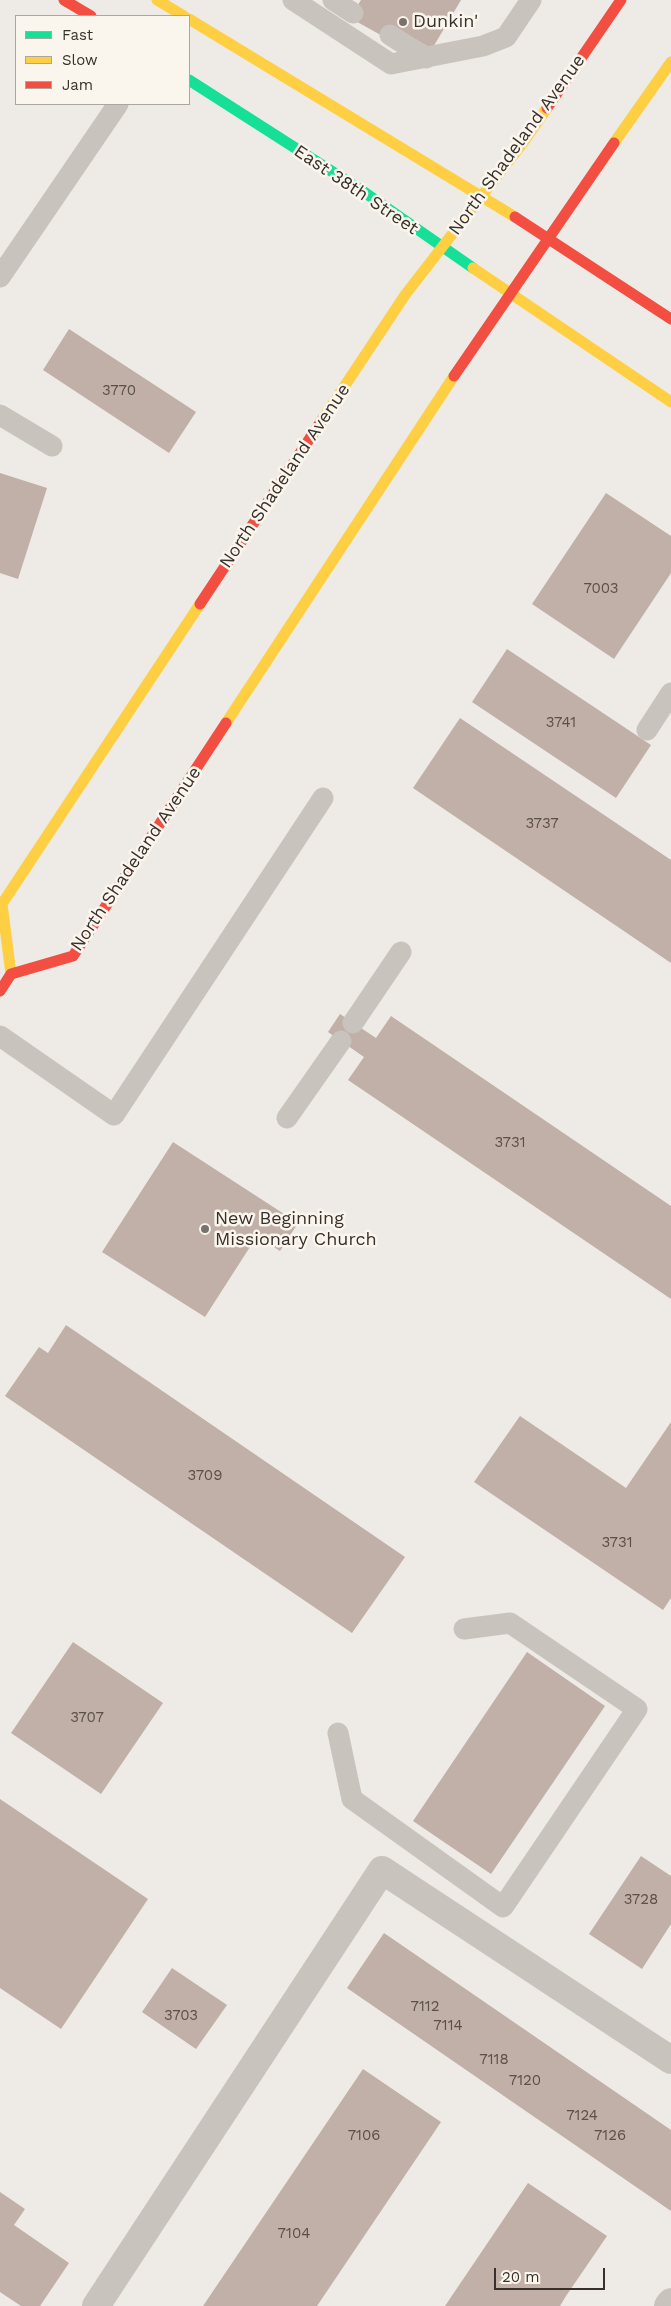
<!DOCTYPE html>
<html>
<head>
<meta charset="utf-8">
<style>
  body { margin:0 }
  #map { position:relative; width:671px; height:2306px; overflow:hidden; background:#eeeae5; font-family:"Work Sans",sans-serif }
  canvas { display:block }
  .legend { position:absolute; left:15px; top:15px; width:175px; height:90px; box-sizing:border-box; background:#faf5ed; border:1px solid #ada69f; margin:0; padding:6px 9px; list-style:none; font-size:15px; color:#39302b }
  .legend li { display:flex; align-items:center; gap:10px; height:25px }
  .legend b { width:25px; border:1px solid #ada69f }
  .scale { position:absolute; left:494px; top:2268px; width:111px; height:22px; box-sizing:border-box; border:2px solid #39302b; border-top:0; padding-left:6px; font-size:15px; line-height:18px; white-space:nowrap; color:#39302b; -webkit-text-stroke:4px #faf5ed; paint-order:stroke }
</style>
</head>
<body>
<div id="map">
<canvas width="671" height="2306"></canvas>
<ul class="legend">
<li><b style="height:6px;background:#16e098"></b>Fast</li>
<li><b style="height:6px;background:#ffcf43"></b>Slow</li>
<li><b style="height:6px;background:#f24e42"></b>Jam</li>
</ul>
<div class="scale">20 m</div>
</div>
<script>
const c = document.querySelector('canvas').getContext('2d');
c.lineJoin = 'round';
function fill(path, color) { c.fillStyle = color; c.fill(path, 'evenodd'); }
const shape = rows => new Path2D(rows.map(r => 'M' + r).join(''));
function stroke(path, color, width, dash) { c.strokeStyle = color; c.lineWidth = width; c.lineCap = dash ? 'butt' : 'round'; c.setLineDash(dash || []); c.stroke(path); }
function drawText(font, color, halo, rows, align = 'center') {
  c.font = font + ' "Work Sans",sans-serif'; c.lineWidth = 5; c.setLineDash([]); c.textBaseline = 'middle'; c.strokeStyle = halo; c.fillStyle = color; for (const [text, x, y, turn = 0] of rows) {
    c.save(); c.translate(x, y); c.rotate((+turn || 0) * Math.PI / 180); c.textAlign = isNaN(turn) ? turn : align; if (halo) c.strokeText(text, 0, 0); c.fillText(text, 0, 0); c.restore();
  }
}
fill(shape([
  [361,0,461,0,432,49,395,27,388,39,350,18],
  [69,329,196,412,169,453,43,370],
  [0,473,47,488,18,579,0,573],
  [606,493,671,536,671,573,614,659,532,604],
  [507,649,651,745,616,798,472,702],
  [460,718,671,860,671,963,413,788],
  [340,1014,376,1038,391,1016,671,1206,671,1299,348,1080,364,1057,328,1032],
  [173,1142,298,1223,280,1251,257,1236,205,1317,102,1252],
  [66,1325,405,1557,352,1633,5,1396,39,1347,48,1353],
  [520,1416,626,1488,671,1422,671,1598,663,1610,474,1482],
  [73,1642,163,1703,101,1794,11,1733],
  [527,1652,605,1706,491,1874,413,1821],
  [0,1799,148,1899,61,2029,0,1988],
  [641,1856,671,1876,671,1924,642,1969,589,1934],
  [384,1933,671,2130,671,2211,347,1988],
  [172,1968,227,2005,196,2049,142,2012],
  [363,2069,441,2122,317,2306,203,2306],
  [528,2183,607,2236,566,2296,560,2306,445,2306],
  [0,2192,25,2209,14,2225,69,2263,40,2306,21,2306,0,2292]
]), '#c1b0a7');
stroke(shape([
  [293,0,391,64,483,46,506,37,531,0],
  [333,0,353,13],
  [390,35,426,58],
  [0,277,118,104],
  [0,415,52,446],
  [647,730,671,693],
  [353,1023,401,952],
  [0,1036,114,1115,323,798],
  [287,1118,341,1041],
  [338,1733,352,1799,503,1907,637,1709,510,1623,464,1629]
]), '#c8c3bd', 21);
stroke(shape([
  [96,2306,382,1870,671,2060],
  [668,2306,671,2302]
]), '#c8c3bd', 28);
stroke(shape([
  [189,80,364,192,473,268]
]), '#16e098', 11);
stroke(shape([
  [157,0,184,16],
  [189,19,515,217],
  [614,143,671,62],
  [473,268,671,402],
  [324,417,405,295,522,144,547,108],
  [226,723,454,376],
  [11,974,2,904,200,604]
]), '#ffcf43', 11);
stroke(shape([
  [64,0,91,16],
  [547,108,621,0],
  [515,217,671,319],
  [454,376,614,143],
  [200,604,324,417],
  [0,991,11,974,73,956,226,723]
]), '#f24e42', 11);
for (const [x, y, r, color] of [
  [403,22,5,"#78716c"],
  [205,1229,5,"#78716c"]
]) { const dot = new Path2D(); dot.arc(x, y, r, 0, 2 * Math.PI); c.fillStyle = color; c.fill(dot); stroke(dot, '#faf5ed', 2); }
drawText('15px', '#5b504a', null, [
  ["3770",119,391],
  ["7003",601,589],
  ["3741",561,723],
  ["3737",542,824],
  ["3731",510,1143],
  ["3709",205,1476],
  ["3731",617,1543],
  ["3707",87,1718],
  ["3728",641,1900],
  ["7112",425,2007],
  ["3703",181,2016],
  ["7114",448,2026],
  ["7118",494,2060],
  ["7120",525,2081],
  ["7124",582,2116],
  ["7106",364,2136],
  ["7126",610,2136],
  ["7104",294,2234]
]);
drawText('18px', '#39302b', '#faf5ed', [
  ["Dunkin'",413,22],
  ["New Beginning",215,1219],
  ["Missionary Church",215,1240]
], 'left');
drawText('18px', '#39302b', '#faf5ed', [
  ["North Shadeland Avenue",517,145,-54],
  ["East 38th Street",356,190,34],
  ["North Shadeland Avenue",285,476,-56],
  ["North Shadeland Avenue",136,859,-56]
]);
</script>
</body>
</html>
